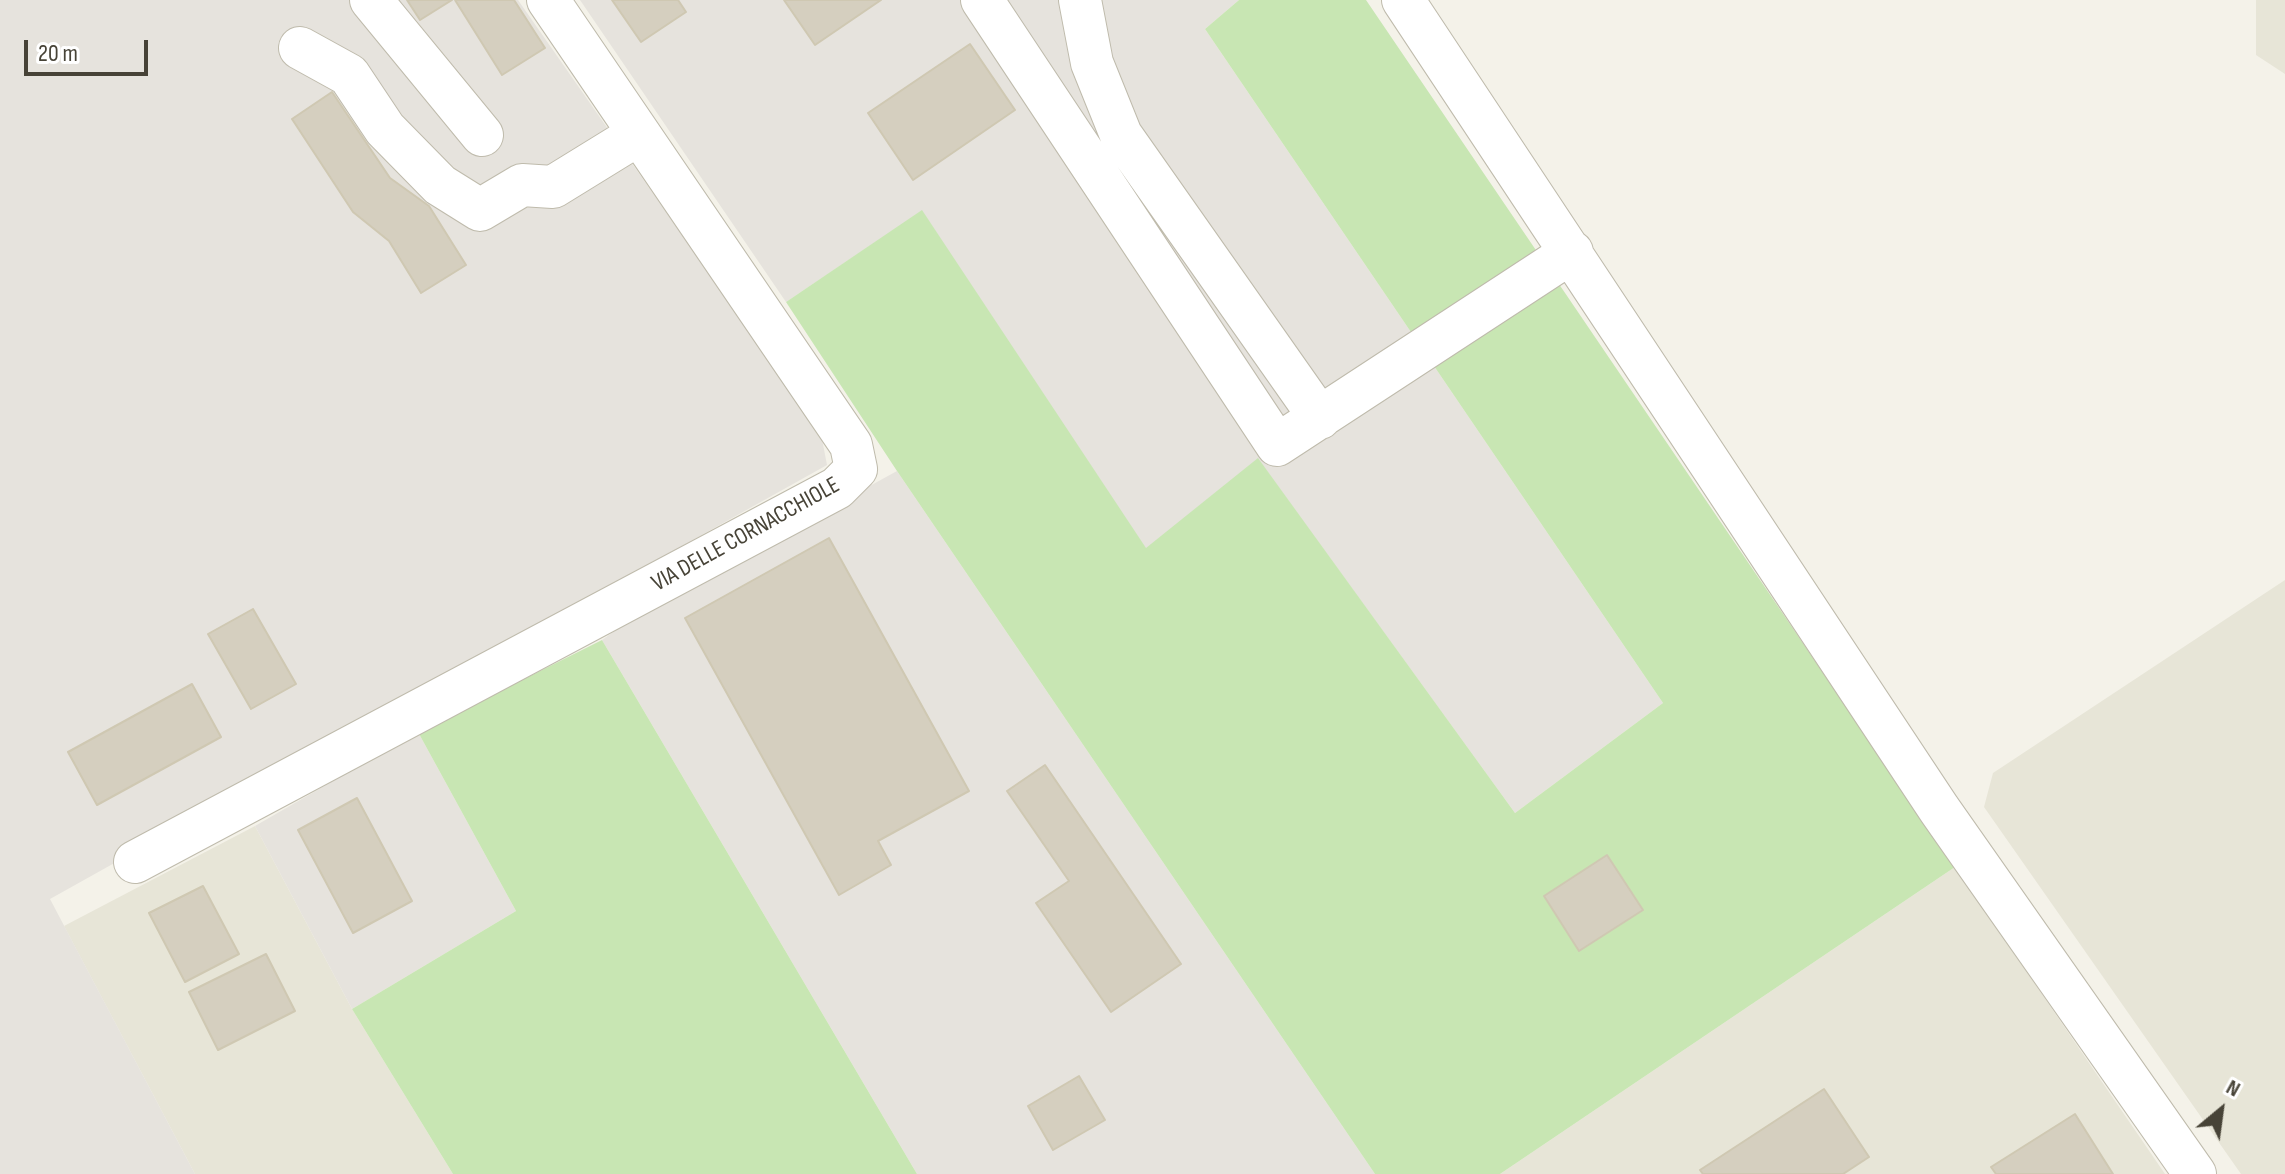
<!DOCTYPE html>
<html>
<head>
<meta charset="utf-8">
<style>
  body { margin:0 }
  #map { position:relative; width:2285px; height:1174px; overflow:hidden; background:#f4f2e9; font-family:"Sofia Sans Condensed",sans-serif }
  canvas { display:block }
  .north { position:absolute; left:2181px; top:1070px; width:80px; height:80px; -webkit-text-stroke:6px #fff; paint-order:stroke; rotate:29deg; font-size:22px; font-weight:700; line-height:32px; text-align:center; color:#474337 }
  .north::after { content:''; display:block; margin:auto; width:28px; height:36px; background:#474337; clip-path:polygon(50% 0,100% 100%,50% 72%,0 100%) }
  .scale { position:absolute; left:24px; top:40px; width:124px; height:36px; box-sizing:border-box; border:4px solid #474337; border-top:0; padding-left:10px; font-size:24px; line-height:28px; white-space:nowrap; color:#474337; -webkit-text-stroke:6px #fff; paint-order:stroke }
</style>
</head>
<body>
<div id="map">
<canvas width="2285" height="1174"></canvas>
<div class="north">N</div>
<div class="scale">20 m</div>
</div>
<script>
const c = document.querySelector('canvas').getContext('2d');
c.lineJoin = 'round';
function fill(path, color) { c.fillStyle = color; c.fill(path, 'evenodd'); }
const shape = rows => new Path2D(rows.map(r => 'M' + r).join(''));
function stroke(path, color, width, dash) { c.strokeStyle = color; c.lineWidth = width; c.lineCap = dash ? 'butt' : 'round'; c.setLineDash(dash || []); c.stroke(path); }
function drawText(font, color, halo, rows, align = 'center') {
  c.font = font + ' "Sofia Sans Condensed",sans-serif'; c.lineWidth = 6; c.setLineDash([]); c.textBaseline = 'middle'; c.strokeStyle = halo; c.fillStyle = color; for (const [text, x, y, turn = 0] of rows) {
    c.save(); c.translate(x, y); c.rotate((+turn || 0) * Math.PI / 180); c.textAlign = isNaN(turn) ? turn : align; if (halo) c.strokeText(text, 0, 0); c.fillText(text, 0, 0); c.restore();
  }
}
fill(shape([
  [2256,0,2285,0,2285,74,2256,55],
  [2285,580,2285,1174,2241,1174,1984,807,1993,773],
  [255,826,352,1009,453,1174,195,1174,64,926],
  [1955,867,2165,1174,1500,1174]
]), '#e7e5d7');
fill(shape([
  [0,0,518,0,821,434,827,465,50,899,195,1174,0,1174],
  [580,0,1239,0,1205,29,1663,703,1515,813,1258,459,1146,549,922,211,786,302],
  [897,471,1375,1174,917,1174,602,640,641,612],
  [418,732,516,911,352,1009,255,826]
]), '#e6e3dd');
fill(shape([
  [1239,0,1366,0,1955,867,1500,1174,1375,1174,897,471,786,302,922,210,1146,548,1258,458,1515,813,1663,703,1205,29],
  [602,640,917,1174,453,1174,352,1009,516,911,418,732]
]), '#c8e6b3');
const building = shape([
  [407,0,452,0,420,20,407,0],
  [455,0,514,0,545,48,502,75,455,0],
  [612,0,678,0,686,12,641,42,612,0],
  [784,0,881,0,815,45,784,0],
  [970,44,1015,110,913,180,868,113,970,44],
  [332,92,390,178,429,206,466,265,421,293,389,241,353,212,292,119,332,92],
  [829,538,969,791,878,841,891,865,839,895,685,618,829,538],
  [253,609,296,684,251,709,208,634,253,609],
  [192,684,221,737,97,805,68,752,192,684],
  [1045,765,1181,964,1111,1012,1036,903,1069,881,1007,791,1045,765],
  [357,798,412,901,353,933,298,830,357,798],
  [1607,855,1643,910,1579,951,1544,896,1607,855],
  [203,886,239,954,185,982,149,913,203,886],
  [266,954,295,1011,218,1050,189,992,266,954],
  [1079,1076,1105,1120,1053,1150,1028,1106,1079,1076],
  [1824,1089,1869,1157,1843,1174,1703,1174,1700,1170,1824,1089],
  [2075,1114,2113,1174,1996,1174,1991,1167,2075,1114]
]);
fill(building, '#d5cfbf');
stroke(building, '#cfc8b2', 2);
const minor = shape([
  [371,0,482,135],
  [982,0,1277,445,1572,252],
  [1080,0,1092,63,1121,135,1320,418],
  [1403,0,1939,809,2195,1174],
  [300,48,349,75,385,129,440,185,480,210,522,185,553,187,639,134],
  [135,862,837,488,856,469,851,445,548,0]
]);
stroke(minor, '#bfbbac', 44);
stroke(minor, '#fff', 42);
drawText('24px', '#474337', '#fff', [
  ["VIA DELLE CORNACCHIOLE",746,535,-29]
]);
</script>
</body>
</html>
